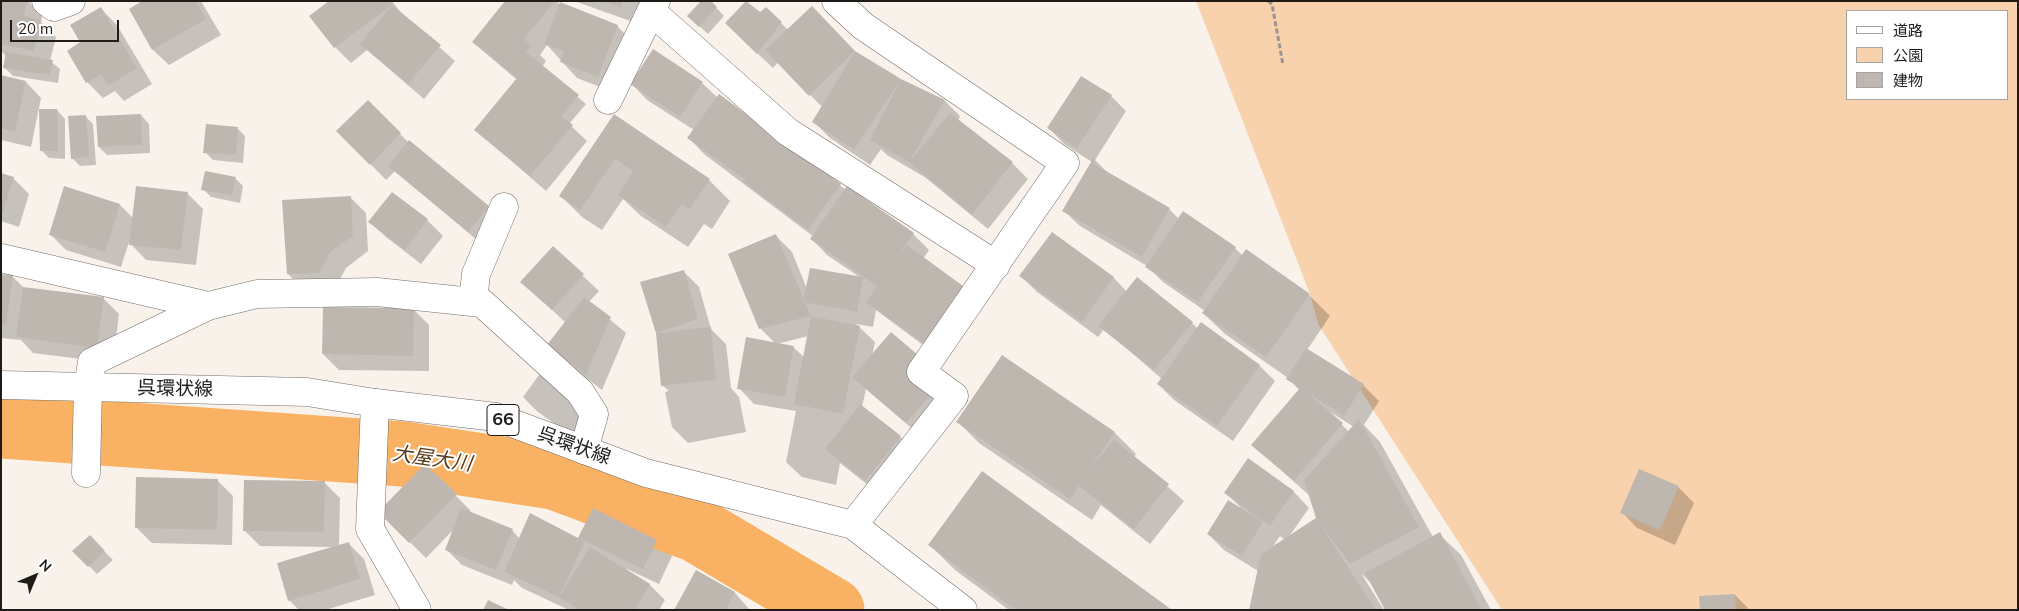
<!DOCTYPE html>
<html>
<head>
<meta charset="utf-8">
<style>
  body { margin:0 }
  #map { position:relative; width:2019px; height:611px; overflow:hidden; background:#f9f2eb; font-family:Mulish,"Noto Sans JP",sans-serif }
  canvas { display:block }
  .frame { position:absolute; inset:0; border:2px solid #1e1b19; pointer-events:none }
  .legend { position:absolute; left:1846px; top:10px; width:162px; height:90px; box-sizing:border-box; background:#fff; border:1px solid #a5a4a3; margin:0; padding:6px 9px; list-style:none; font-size:15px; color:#1e1b19 }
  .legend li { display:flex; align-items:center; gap:10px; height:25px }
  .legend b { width:25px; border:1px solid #a5a4a3 }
  .north { position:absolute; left:10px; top:551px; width:50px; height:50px; -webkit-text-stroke:4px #fff; paint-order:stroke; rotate:45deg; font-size:14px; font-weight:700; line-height:20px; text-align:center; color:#1e1b19 }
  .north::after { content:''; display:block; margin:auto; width:18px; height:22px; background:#1e1b19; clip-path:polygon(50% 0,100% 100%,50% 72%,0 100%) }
  .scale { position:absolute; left:10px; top:20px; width:109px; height:22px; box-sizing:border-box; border:2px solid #1e1b19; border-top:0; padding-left:6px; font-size:15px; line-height:18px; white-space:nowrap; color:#1e1b19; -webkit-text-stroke:4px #fff; paint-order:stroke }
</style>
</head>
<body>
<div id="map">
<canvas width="2019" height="611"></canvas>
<div class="frame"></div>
<ul class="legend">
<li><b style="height:6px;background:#fff"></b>道路</li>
<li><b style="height:14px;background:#f8d2ac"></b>公園</li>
<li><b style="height:14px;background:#bdb7b0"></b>建物</li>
</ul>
<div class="north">N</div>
<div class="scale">20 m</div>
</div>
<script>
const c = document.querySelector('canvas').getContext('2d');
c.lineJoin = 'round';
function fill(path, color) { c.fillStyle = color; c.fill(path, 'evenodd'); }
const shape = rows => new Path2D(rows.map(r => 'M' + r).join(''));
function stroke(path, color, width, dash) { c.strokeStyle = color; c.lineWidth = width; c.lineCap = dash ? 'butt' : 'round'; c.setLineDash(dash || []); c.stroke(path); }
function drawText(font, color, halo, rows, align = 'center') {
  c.font = font + ' Mulish,"Noto Sans JP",sans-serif'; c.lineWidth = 4; c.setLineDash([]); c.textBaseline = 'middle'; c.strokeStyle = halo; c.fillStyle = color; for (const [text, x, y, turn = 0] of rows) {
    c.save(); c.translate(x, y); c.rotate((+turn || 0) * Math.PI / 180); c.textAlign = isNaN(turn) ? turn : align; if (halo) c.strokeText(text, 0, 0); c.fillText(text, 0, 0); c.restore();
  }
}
fill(shape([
  [1196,1,2018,1,2018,610,1502,610,1318,324,1310,294],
  [1848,11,2008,11,2008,99,1848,99]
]), '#f8d2ac');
fill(shape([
  [1,1,28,1,42,15,41,22,56,37,50,61,60,69,58,83,13,76,5,68,6,56,1,51],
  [145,1,201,1,221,35,169,65,153,50,130,10],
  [331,1,392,1,402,14,455,61,424,99,367,50,351,63,335,47],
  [506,1,557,1,560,5,617,26,633,42,613,92,577,78,547,45,540,55,546,61,542,67,586,104,569,124,587,141,546,191,476,130,517,80,473,42],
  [574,1,644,1,636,23],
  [710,1,724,16,708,34,689,16],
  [766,8,788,30,827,23,856,53,901,80,945,101,960,116,958,121,1012,163,1028,179,988,229,926,178,887,155,881,149,870,165,830,138,814,122,823,108,778,62,773,68,742,39],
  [101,9,117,25,152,84,124,101,115,91,103,98,87,82,82,43],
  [1,76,26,82,41,98,31,147,1,140],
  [702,83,718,98,846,190,847,188,913,234,929,250,923,259,962,287,978,303,939,357,876,310,873,327,856,324,875,342,872,356,944,379,923,438,866,389,862,407,900,437,916,452,882,496,840,463,836,485,802,477,786,462,796,411,754,404,739,388,775,343,760,328,776,236,792,252,807,289,861,278,827,255,812,239,814,237,704,154,689,138,694,130,647,100,632,84],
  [808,336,804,357,793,347,777,344],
  [1111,96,1126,111,1095,160,1109,174,1169,209,1179,219,1235,248,1243,256,1309,295,1330,316,1307,350,1363,385,1379,401,1364,425,1380,442,1433,537,1439,534,1461,555,1491,610,1386,610,1372,584,1361,573,1384,610,1250,610,1258,571,1224,550,1208,534,1240,507,1225,492,1249,460,1294,492,1309,508,1288,538,1318,519,1310,496,1253,445,1300,391,1288,378,1225,334,1203,313,1205,311,1163,282,1147,266,1080,226,1064,211,1092,162,1064,144,1049,128],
  [1330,412,1354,427,1349,432],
  [1280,536,1285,540,1272,548],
  [368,102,408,142,488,207,504,222,484,246,395,171,386,180,338,131],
  [57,110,65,119,65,159,49,158,41,150],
  [141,115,149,124,150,153,107,155,99,147],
  [85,116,93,124,96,165,80,166,72,158],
  [614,116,709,180,730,201,712,229,704,224,688,247,641,216,623,199,602,230,582,217,561,196],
  [237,128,245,136,243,163,213,160,205,152],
  [1,174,13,178,29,194,19,227,1,221],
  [235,178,243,186,240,203,211,197,203,189],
  [64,188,120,205,133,218,187,193,203,209,196,265,146,260,129,242,121,267,66,250,50,234],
  [392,193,427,220,443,236,421,264,386,237,370,222],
  [350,197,366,213,368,251,346,268,335,288,304,290,288,274],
  [1052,234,1114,278,1127,292,1192,323,1198,329,1201,324,1260,366,1275,381,1233,441,1174,400,1158,384,1162,379,1104,329,1098,337,1037,292,1021,276],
  [553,248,599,291,589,302,626,333,602,390,564,361,549,345,566,323,522,282],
  [683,271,699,287,711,329,726,344,731,388,739,397,746,432,688,443,672,427,665,392,669,391,662,385,657,332],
  [1,275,12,276,24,288,103,298,119,314,113,363,33,353,21,340,1,338],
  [414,310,429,325,429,371,339,370,323,354],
  [1002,356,1115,433,1136,454,1134,457,1184,501,1150,544,1101,505,1092,520,979,443,958,422],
  [545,367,594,408,573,437,538,412,523,397],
  [425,465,471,511,469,513,512,530,520,539,579,540,593,510,657,541,672,556,659,584,627,569,626,570,650,585,665,600,659,610,569,610,522,588,514,580,512,585,462,565,447,550,456,527,426,558,379,512],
  [217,480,233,496,232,545,152,543,137,528],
  [325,483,340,498,339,546,348,543,364,559,375,595,325,610,299,610,289,600,332,547,260,546,244,530],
  [1678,487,1694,503,1675,545,1637,528,1622,512],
  [90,537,113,560,97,574,74,551],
  [930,545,1170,610,1009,610,955,570],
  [696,572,735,593,750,610,676,610],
  [1735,595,1750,610,1701,610]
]), '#0003');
stroke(shape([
  [1,426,403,454,554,477,697,530,832,610]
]), '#f9b163', 65);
fill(shape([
  [1,1,27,1,24,16,41,20,34,51,1,44],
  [142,1,196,1,206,19,152,50,129,9],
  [329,1,390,1,392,5,334,48,309,16],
  [505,1,555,1,524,39,531,45,526,52,579,95,561,116,573,125,530,176,474,130,517,78,472,42],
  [601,1,623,1,621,8],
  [701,1,711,1,717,7,699,27,687,16],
  [746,1,760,12,766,7,782,22,757,54,725,23],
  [560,2,618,25,598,77,560,62,564,51,544,44],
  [392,5,441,45,408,84,360,44],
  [812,6,855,51,809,96,765,50],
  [101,7,137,68,108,86,101,75,86,83,67,51,80,42,70,25],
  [653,49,703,82,680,117,630,84],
  [855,51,901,79,854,150,812,122],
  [6,52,53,60,50,75,3,68],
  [1,75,26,81,15,132,1,128],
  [1081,76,1112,95,1077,148,1047,128],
  [901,79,945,100,909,162,870,140],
  [719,94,841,184,808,230,742,181,746,180,687,138],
  [368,100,401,133,370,165,336,131],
  [39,109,57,109,58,151,40,151],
  [950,113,1013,162,972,215,909,162],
  [141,114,142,145,98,147,96,116],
  [614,114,710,179,690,209,682,204,666,227,618,195,633,171,615,159,580,210,559,196],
  [86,115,89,157,71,159,68,116],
  [206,124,238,127,236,155,203,153],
  [409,140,489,206,468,232,388,166],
  [1094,157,1094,164,1170,208,1142,257,1062,211],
  [205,171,236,177,232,195,201,190],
  [1,173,14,177,3,212,1,211],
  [64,186,120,204,105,252,49,235],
  [136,186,188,192,181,250,129,245],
  [847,186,914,233,896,259,907,245,963,286,923,343,866,302,877,286,810,239],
  [392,192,428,219,405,250,368,222],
  [351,196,353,236,330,252,319,273,287,274,282,200],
  [1183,211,1236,247,1198,302,1145,267],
  [1052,232,1114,277,1082,322,1019,276],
  [776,234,811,316,860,326,843,414,794,404,811,316,759,329,728,254],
  [553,246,584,274,552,310,520,282],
  [1246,249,1310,294,1266,357,1202,313],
  [810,268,863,277,857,312,803,302],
  [684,270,698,319,656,333,640,282],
  [1,274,13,275,6,325,1,325],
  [1137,277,1193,322,1154,370,1098,326],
  [23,287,104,297,97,348,16,337],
  [584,297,611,317,586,375,547,345],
  [323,307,414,308,413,356,322,354],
  [1201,322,1260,365,1217,426,1157,384],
  [711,327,716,380,661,386,656,333],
  [891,332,945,378,906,423,852,377],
  [746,337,794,346,785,397,737,389],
  [1306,348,1364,384,1344,416,1306,392,1343,423,1294,481,1251,445,1300,388,1286,379],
  [1002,355,1115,432,1091,467,1114,440,1169,484,1134,529,1079,486,1070,499,956,422],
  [860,404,901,436,865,481,825,449],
  [1359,419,1419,527,1350,564,1320,524,1376,610,1249,610,1261,554,1316,518,1304,480],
  [1248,458,1294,491,1270,526,1224,493],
  [425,464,457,494,409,543,378,512],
  [1639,469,1679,486,1660,530,1620,513],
  [982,471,1172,610,1016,610,928,545],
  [136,477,218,479,217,530,135,528],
  [244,480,325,481,324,532,243,531],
  [1228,500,1263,522,1242,556,1207,534],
  [461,508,513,529,496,570,445,550],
  [593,508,657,540,643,569,585,541,559,597,504,572,530,513,578,538],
  [1440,532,1482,610,1385,610,1365,573],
  [90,535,105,551,88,567,72,551],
  [349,542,360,579,288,601,277,563],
  [590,547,650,584,635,610,579,610,559,597],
  [696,570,735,592,726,610,674,610],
  [1735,594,1736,610,1700,610,1699,596],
  [488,600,509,610,483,610]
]), '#bdb7b0');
const minor = shape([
  [46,1,54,7,71,1],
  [836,1,863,26,1065,163,921,372,954,396,853,525],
  [651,11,788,132,996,265],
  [608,100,656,1],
  [1,258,208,306,92,362,88,387,86,473],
  [473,301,476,274,504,207],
  [208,306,257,294,377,292,482,303,580,392,594,414,584,450],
  [375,403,370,529,417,610]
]);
const major = shape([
  [1,385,307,392,375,403,496,417,646,473,853,525,963,610]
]);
stroke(minor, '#736d67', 29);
stroke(major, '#736d67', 29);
stroke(shape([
  [1268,1,1272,4,1283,65]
]), '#9c9691', 3, [5, 2.5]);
stroke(minor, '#fff', 28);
stroke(major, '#fff', 28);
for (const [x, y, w] of [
  [503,420,32]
]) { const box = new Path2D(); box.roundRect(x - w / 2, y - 15.5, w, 31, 4); c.fillStyle = '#fff'; c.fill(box); stroke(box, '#1e1b19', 1); }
drawText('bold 18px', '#1e1b19', null, [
  ["66",503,420]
]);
drawText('19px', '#1e1b19', '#fff', [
  ["呉環状線",175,389,1],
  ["呉環状線",574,446,20]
]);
drawText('italic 20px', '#5a3c1c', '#fff', [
  ["大屋大川",432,459,8]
]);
</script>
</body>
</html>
